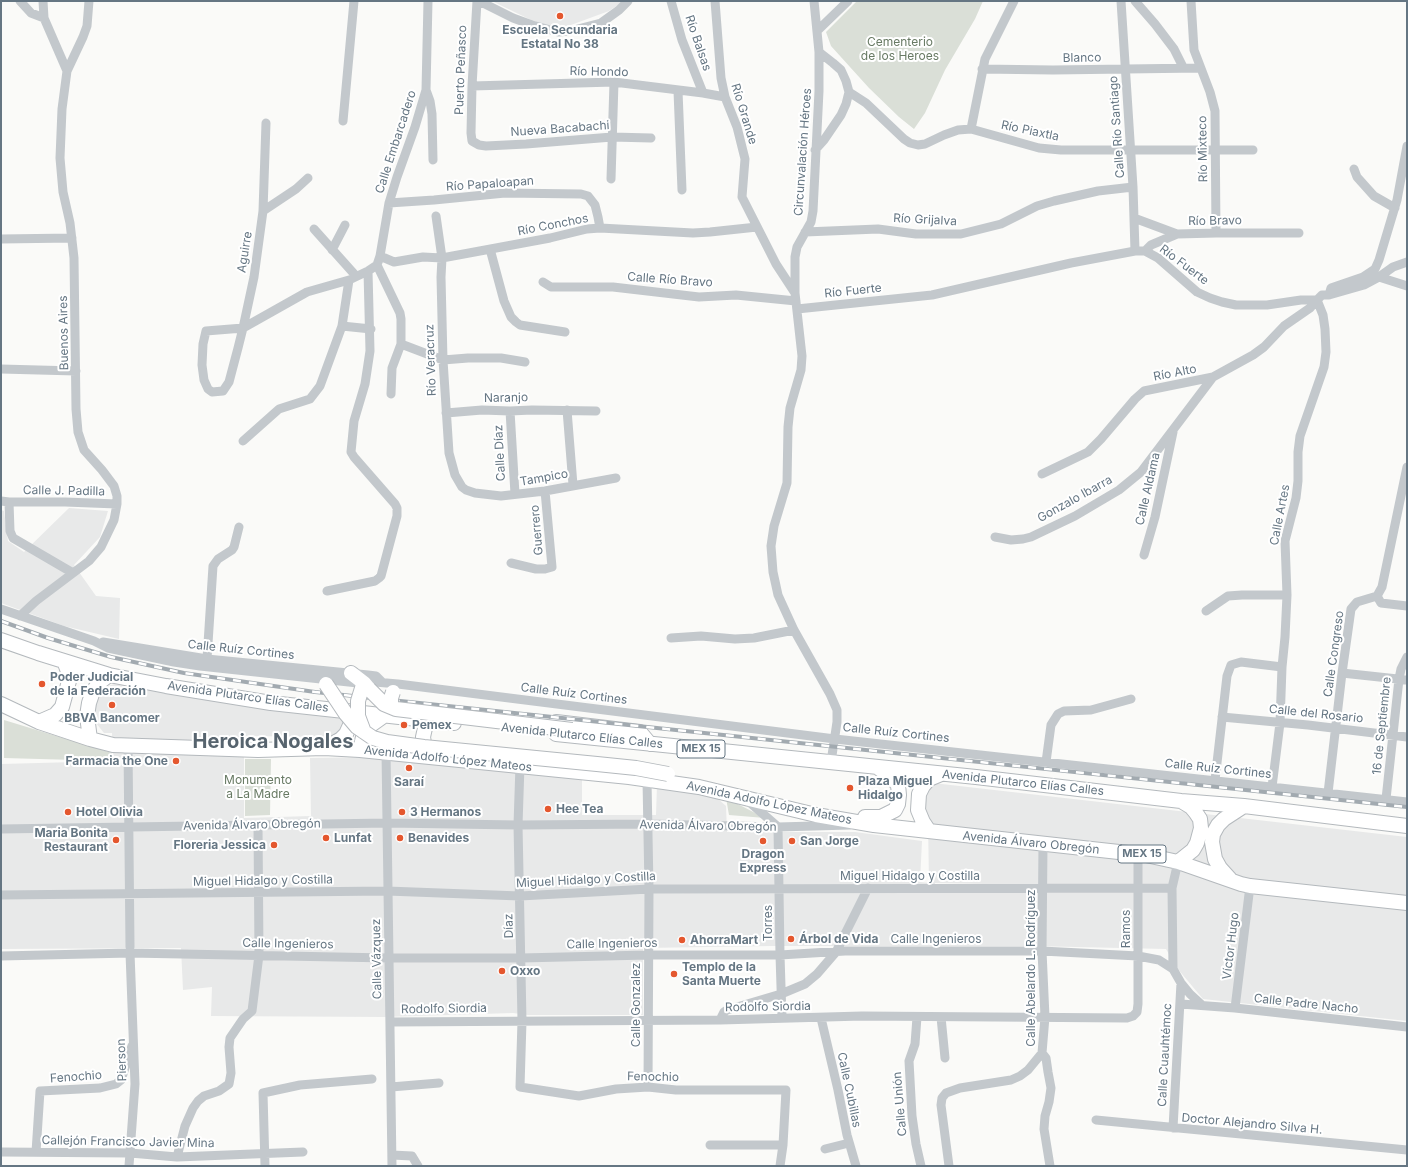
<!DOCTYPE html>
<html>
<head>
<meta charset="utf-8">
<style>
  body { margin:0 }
  #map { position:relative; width:1408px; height:1167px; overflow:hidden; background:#fafaf8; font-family:Inter,sans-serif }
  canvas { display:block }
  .frame { position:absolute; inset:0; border:2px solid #657683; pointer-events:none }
</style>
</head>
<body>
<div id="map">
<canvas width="1408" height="1167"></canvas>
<div class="frame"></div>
</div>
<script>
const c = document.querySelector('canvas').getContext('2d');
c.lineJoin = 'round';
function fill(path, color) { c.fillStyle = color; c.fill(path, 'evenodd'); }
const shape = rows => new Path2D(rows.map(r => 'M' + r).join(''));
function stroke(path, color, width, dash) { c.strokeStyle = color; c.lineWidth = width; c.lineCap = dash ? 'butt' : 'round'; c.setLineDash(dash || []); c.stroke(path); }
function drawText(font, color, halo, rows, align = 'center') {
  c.font = font + ' Inter,sans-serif'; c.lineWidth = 4; c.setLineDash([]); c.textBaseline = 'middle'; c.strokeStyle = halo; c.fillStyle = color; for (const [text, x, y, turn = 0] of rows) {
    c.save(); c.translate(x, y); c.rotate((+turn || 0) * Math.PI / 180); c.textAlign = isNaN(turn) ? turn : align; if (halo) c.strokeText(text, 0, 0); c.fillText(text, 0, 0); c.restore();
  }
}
fill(shape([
  [492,1,624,1,609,11,560,29,533,21],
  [69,508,108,511,100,537,74,565,96,596,120,598,119,639,64,626,1,603,1,510,4,511,8,541,24,552],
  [114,684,166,693,343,719,346,726,342,734,331,737,244,736,244,818,311,816,310,758,376,757,582,776,582,815,656,815,657,785,697,792,717,798,726,806,727,832,855,832,922,841,920,882,929,883,928,822,918,810,922,794,933,783,1407,837,1407,1021,1203,999,1177,968,1166,949,1031,946,772,946,643,948,643,1015,528,1015,513,1013,384,1017,211,1016,212,987,183,990,181,948,1,949,1,764,113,761,112,733,104,733,96,723,93,714,94,701,103,688],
  [935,883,1033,885,1033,893,935,884]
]), '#e8e9e9');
fill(shape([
  [857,1,983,1,975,19,945,70,925,113,914,129,899,117,869,88,831,46,826,32],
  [4,720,112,753,111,761,4,758],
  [245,759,271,759,270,815,245,816],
  [726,798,765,818,729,815]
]), '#dadfd7');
const highway = shape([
  [1,640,38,653,109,675,166,686,271,703,454,723],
  [351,673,364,683,369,689],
  [1,704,39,722,90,739,113,745,258,750,324,748,360,750,629,777,699,787,816,815,874,825,1146,855,1178,862,1241,884,1250,886,1407,903],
  [39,722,55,715,62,707,69,681,69,674,64,661],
  [556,722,640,732,650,744],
  [556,734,976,777,1181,801,1244,806,1407,826],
  [90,739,87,716,89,703,93,691,100,682,109,675],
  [325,748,341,739,346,734,351,723,351,711],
  [360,750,363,737,367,730,371,725,385,715],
  [430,756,425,749,423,737,425,728,431,720],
  [865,817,881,817,895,810,898,804,899,795,898,785,891,777,877,767],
  [929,831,923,822,918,810,919,794,923,786,929,779,941,774],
  [1178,862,1193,850,1197,843,1201,828,1200,819,1196,813,1191,807,1181,801],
  [1230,879,1220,868,1215,859,1212,842,1213,834,1218,825,1224,819,1244,806]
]);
stroke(highway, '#b4b9bd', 16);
stroke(shape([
  [20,1,31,13,44,18,43,1],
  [477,1,472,86,471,133,472,141,479,145,486,146,526,144,612,137,651,138],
  [479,1,513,18,532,25,558,32,570,31,601,23,619,10,628,1],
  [671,1,682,40,703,93],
  [715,1,721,78,725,97,737,127,745,159,742,197,776,264,795,293],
  [814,1,819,52,819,91,813,211,811,222,797,247,795,257,795,293,802,356,801,370,790,408,788,427,787,483,774,526,771,546,773,572,778,595,794,630,830,694,837,710,837,722,831,762],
  [1121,1,1133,187,1135,251],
  [1135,1,1155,24,1174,49,1183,67],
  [1191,1,1194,50,1210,92,1215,111,1216,233],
  [44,18,67,71],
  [817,31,848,1],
  [982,69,1053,70,1200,68],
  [472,86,614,82,703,93,725,97],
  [426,90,430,101,432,114,433,160],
  [678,91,682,190],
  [849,92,866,103,904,139,910,143,918,145,925,144,944,135,958,130,971,129,1039,148,1061,150,1253,150],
  [343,121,354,1],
  [266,123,263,211,254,277,243,328,238,348,229,382,223,391,212,392,208,389,204,380,202,365,203,344,206,331,243,328,307,292,349,280,368,271,377,265,380,256,389,203,397,177,415,127,426,90,428,1],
  [971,129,985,59,1014,1],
  [815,150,824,140,841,115,846,104,849,92,846,81,841,70,833,63,819,52],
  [1354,169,1357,177,1374,196,1395,208],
  [611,179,614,82],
  [389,203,434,200,505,193,581,194,588,196,595,205,598,217,600,228],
  [263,211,296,189,308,178],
  [436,216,442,258,441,277,443,360,449,453,455,475,462,487,466,490,475,493,501,496,545,491,616,478],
  [1134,218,1177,234,1216,233,1299,233],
  [314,229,356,276],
  [805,232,878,229,916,234,961,234,1001,224,1037,206,1054,201,1098,191,1133,187],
  [1,239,72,238],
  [490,249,504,301,511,317,516,322,520,325,565,332],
  [332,250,345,225],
  [1145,251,1151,245,1177,234],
  [380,256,394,262,423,257,442,258,550,238,587,229,600,228,693,233,710,232,757,227],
  [377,265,400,313,401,319,401,344,392,368,391,394],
  [1379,277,1407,286],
  [543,282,551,287,613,287,699,297,736,295,796,301],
  [1329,295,1364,285,1379,277,1393,267,1407,262],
  [797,309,932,295,1071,263,1135,251,1145,251,1158,258,1197,292,1210,298,1222,302,1236,305,1267,305,1301,300,1317,300,1322,295,1329,295,1331,288,1363,277,1375,269,1379,260,1397,200,1407,146],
  [342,326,371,329],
  [401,344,443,360,468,358,501,358,525,362],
  [1,369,76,371],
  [567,410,573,485],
  [510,411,515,494],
  [446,413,482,410,510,411,532,410,596,411],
  [243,441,279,409,310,399,320,386,342,326,349,280],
  [1042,474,1088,452,1101,439,1135,399,1144,391,1213,377,1253,355,1264,347,1284,326,1310,308,1317,300,1323,315,1325,329,1326,352,1324,367,1300,436,1298,452,1298,481,1296,498,1285,541,1287,595,1285,637,1282,667,1280,723,1272,787],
  [1,501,9,502,10,531,13,538,73,573],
  [9,502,65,502,117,504],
  [995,537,1011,540,1023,539,1031,537,1075,516,1119,490,1141,472,1213,377],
  [1144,555,1155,517,1173,432],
  [511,563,536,569,545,569,552,567,545,491],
  [327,591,375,581,379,578,381,576,397,516,397,508,395,504,354,457,351,452,354,421,365,384,370,351,368,271],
  [1377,596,1381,603,1407,606],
  [1,609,94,641,108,648,174,662,200,666,358,683,375,682,398,684,835,739,1407,802],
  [1206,611,1228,596,1242,595,1287,595],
  [20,616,36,601,89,561,101,547,114,520,117,504,117,496,114,486,102,470,84,450,78,432,76,409,74,258,70,223,63,192,60,158,62,109,67,71,83,37,87,26,89,1],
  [671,638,701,636,735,639,754,638,794,630],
  [103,642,207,659,368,675,376,676,382,682],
  [207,659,213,566,218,559,232,550,234,547,239,527],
  [1342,673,1407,680],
  [1222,717,1308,725,1407,737],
  [128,746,130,947],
  [386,752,392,1166],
  [1046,762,1051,725,1058,714,1064,711,1091,710,1131,699],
  [520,765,518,825,522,1021,520,1087,579,1096,616,1089,648,1087,676,1090,786,1090,783,1145,780,1166],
  [647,780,649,889,648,1087],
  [1215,780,1227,676,1231,665,1241,662,1282,667],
  [1328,793,1342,673,1351,609,1357,602,1377,596,1382,587,1407,467],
  [1386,799,1399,679,1401,669,1407,657],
  [747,800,778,827,780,955,782,1018],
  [1,829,388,823,518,825,648,824,778,827,850,825],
  [1,895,387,891,520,896,649,889,1172,888],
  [1,956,130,953,388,958,521,958,648,955,780,955,845,951,1042,951,1138,956,1159,960,1173,969,1181,983,1190,994,1202,1005],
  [1173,969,1172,888,1178,862],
  [1181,1004,1235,1008,1407,1027],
  [1235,1008,1250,886],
  [917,1017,915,1044,909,1061,912,1116,916,1144,921,1166],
  [941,1017,945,1058],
  [821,1018,838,1090,847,1135,856,1166],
  [720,1020,724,1012,727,1010,781,994,805,984,817,974,836,952,868,888],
  [390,1022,720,1020,862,1016,1127,1018,1133,1016,1137,1012,1138,1004,1138,854],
  [1042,1053,1046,1058,1048,1072,1051,1088,1049,1102,1045,1116,1044,1129,1050,1166],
  [391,1087,439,1083],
  [1096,1120,1407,1150],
  [1173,1128,1181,983],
  [710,1145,783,1145],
  [825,1149,849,1143],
  [1,1152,130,1153,177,1157,303,1152],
  [36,1152,40,1091,100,1088,116,1084,121,1080,132,1046],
  [392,1155,412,1156,418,1166],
  [177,1157,185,1126,193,1108,198,1101,204,1096,219,1091,229,1084,231,1073,229,1047,230,1038,243,1019,252,1011,259,955,258,826],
  [129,1166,135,1084,130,953],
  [265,1166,263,1093,300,1085,372,1079],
  [949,1166,941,1105,942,1098,946,1093,960,1088,1011,1080,1020,1076,1028,1070,1042,1053,1045,1017,1042,951,1043,844]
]), '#c3c8cc', 9);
stroke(highway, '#fff', 14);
const rail = shape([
  [1,621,48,638,111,657,184,673,315,692,1407,807]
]);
stroke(rail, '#a2aab0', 4);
stroke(rail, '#fff', 2.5, [8]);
const highwayBridge = shape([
  [326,684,346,714,357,727,373,738,387,742,424,747,597,764,636,768,668,774],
  [362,688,358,701,358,716,364,732],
  [369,689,384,704,396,709,572,730],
  [391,707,391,698,393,692]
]);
stroke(highwayBridge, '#b4b9bd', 16, []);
stroke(highwayBridge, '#fff', 14);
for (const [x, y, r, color] of [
  [560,16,4,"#e4572e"],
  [42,684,4,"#e4572e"],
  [112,705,4,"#e4572e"],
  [404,725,4,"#e4572e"],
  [176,761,4,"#e4572e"],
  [409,768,4,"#e4572e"],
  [850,788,4,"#e4572e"],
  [548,809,4,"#e4572e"],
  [68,812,4,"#e4572e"],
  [402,812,4,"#e4572e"],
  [326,838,4,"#e4572e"],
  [400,838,4,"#e4572e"],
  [116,840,4,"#e4572e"],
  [763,841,4,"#e4572e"],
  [792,841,4,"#e4572e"],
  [274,845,4,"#e4572e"],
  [791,939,4,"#e4572e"],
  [682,940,4,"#e4572e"],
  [502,971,4,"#e4572e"],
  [674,974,4,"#e4572e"]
]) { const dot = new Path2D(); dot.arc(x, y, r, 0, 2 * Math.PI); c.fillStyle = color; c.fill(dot); stroke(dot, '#fff', 1.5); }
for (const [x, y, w] of [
  [701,749,48],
  [1142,854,48]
]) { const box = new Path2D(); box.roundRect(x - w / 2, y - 9, w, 18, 3); c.fillStyle = '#fff'; c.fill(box); stroke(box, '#657683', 1); }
drawText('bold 11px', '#657683', null, [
  ["MEX 15",701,749],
  ["MEX 15",1142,854]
]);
drawText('bold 12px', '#657683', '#fff', [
  ["Escuela Secundaria",560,30,"center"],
  ["Estatal No 38",560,44,"center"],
  ["Poder Judicial",50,677],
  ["de la Federación",50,691],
  ["BBVA Bancomer",112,718,"center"],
  ["Pemex",412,725],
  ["Farmacia the One",168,761,"right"],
  ["Plaza Miguel",858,781],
  ["Hidalgo",858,795],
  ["Saraí",409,782,"center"],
  ["Hee Tea",556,809],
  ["Hotel Olivia",76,812],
  ["3 Hermanos",410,812],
  ["Maria Bonita",108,833,"right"],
  ["Restaurant",108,847,"right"],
  ["Lunfat",334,838],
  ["Benavides",408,838],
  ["San Jorge",800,841],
  ["Floreria Jessica",266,845,"right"],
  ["Dragon",763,854,"center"],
  ["Express",763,868,"center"],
  ["Árbol de Vida",799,939],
  ["AhorraMart",690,940],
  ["Templo de la",682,967],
  ["Santa Muerte",682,981],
  ["Oxxo",510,971]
], 'left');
drawText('12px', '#687a64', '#fff', [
  ["Cementerio",900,42],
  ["de los Heroes",900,56],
  ["Monumento",258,780],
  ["a La Madre",258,794]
]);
drawText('12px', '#657683', '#fff', [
  ["Río Balsas",698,43,71],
  ["Blanco",1082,58,-1],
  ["Puerto Peñasco",461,70,-88],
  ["Río Hondo",599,72,1],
  ["Río Grande",744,114,73],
  ["Calle Río Santiago",1117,127,-94],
  ["Nueva Bacabachi",560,129,-4],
  ["Río Piaxtla",1030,131,12],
  ["Calle Embarcadero",396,142,-72],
  ["Río Mixteco",1203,149,-91],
  ["Circunvalación Héroes",803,152,-86],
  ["Río Papaloapan",490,184,-4],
  ["Río Grijalva",925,220,3],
  ["Río Bravo",1215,221,-1],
  ["Río Conchos",553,225,-11],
  ["Aguirre",245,252,-81],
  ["Río Fuerte",1184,265,37],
  ["Calle Río Bravo",670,280,4],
  ["Río Fuerte",853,291,-6],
  ["Buenos Aires",64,333,-91],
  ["Río Veracruz",431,360,-92],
  ["Río Alto",1175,373,-11],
  ["Naranjo",506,398,-1],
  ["Calle Díaz",500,453,-93],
  ["Tampico",544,478,-10],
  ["Calle Aldama",1148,489,-77],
  ["Calle J. Padilla",64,491,1],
  ["Gonzalo Ibarra",1075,499,-29],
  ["Calle Artes",1280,515,-79],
  ["Guerrero",537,530,-95],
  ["Calle Ruíz Cortines",241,650,6],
  ["Calle Congreso",1334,654,-82],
  ["Calle Ruíz Cortines",574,694,7],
  ["Avenida Plutarco Elías Calles",248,697,8],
  ["Calle del Rosario",1316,714,6],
  ["16 de Septiembre",1382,726,-84],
  ["Calle Ruíz Cortines",896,733,6],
  ["Avenida Plutarco Elías Calles",582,736,6],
  ["Avenida Adolfo López Mateos",448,759,6],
  ["Calle Ruíz Cortines",1218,769,6],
  ["Avenida Plutarco Elías Calles",1023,783,6],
  ["Avenida Adolfo López Mateos",769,803,12],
  ["Avenida Álvaro Obregón",252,825,-1],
  ["Avenida Álvaro Obregón",708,826,1],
  ["Avenida Álvaro Obregón",1031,843,6],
  ["Miguel Hidalgo y Costilla",910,876],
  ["Miguel Hidalgo y Costilla",586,880,-3],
  ["Miguel Hidalgo y Costilla",263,881,-1],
  ["Torres",768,923,-90],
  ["Díaz",509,926,-92],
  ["Ramos",1126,929,-90],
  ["Calle Ingenieros",936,939],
  ["Calle Ingenieros",288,944,1],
  ["Calle Ingenieros",612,944,-1],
  ["Víctor Hugo",1231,946,-83],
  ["Calle Vázquez",377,959,-91],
  ["Calle Abelardo L. Rodríguez",1031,968,-90],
  ["Calle Padre Nacho",1306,1004,6],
  ["Calle Gonzalez",636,1005,-90],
  ["Rodolfo Siordia",768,1007,-1],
  ["Rodolfo Siordia",444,1009,-1],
  ["Calle Cuauhtémoc",1165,1055,-87],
  ["Pierson",122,1060,-92],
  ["Fenochio",76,1077,-4],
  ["Fenochio",653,1077,1],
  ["Calle Cubillas",849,1090,78],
  ["Calle Unión",900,1104,-95],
  ["Doctor Alejandro Silva H.",1252,1124,5],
  ["Callejón Francisco Javier Mina",128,1142,1]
]);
drawText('bold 20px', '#57646e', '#fff', [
  ["Heroica Nogales",273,742]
]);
</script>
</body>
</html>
